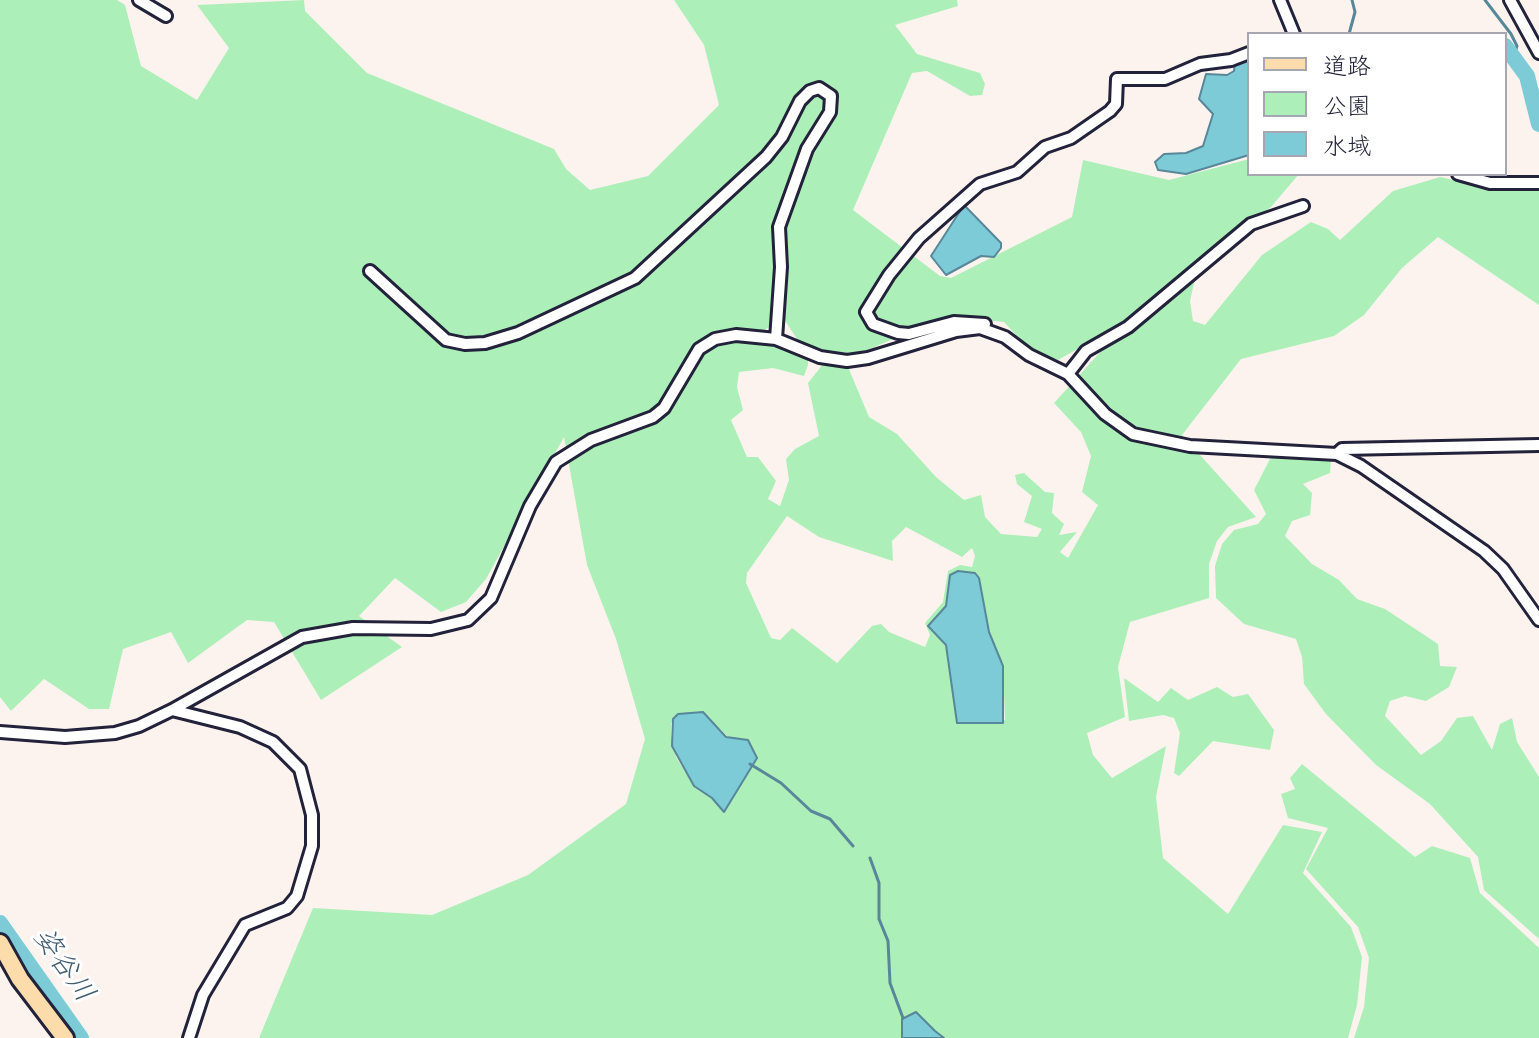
<!DOCTYPE html>
<html>
<head>
<meta charset="utf-8">
<style>
  body { margin:0 }
  #map { position:relative; width:1539px; height:1038px; overflow:hidden; background:#fdf3ee; font-family:Mynerve,"Klee One",sans-serif }
  canvas { display:block }
  .legend { position:absolute; left:1247px; top:32px; width:260px; height:144px; box-sizing:border-box; background:#fff; border:2px solid #a7a7b1; margin:0; padding:10px 14px; list-style:none; font-size:24px; color:#22223b }
  .legend li { display:flex; align-items:center; gap:16px; height:40px }
  .legend b { width:40px; border:2px solid #a7a7b1 }
</style>
</head>
<body>
<div id="map">
<canvas width="1539" height="1038"></canvas>
<ul class="legend">
<li><b style="height:10px;background:#fddcac"></b>道路</li>
<li><b style="height:22px;background:#adefb9"></b>公園</li>
<li><b style="height:22px;background:#7ccbd7"></b>水域</li>
</ul>
</div>
<script>
const c = document.querySelector('canvas').getContext('2d');
c.lineJoin = 'round';
function fill(path, color) { c.fillStyle = color; c.fill(path, 'evenodd'); }
const shape = rows => new Path2D(rows.map(r => 'M' + r).join(''));
function stroke(path, color, width, dash) { c.strokeStyle = color; c.lineWidth = width; c.lineCap = dash ? 'butt' : 'round'; c.setLineDash(dash || []); c.stroke(path); }
function drawText(font, color, halo, rows, align = 'center') {
  c.font = font + ' Mynerve,"Klee One",sans-serif'; c.lineWidth = 6; c.setLineDash([]); c.textBaseline = 'middle'; c.strokeStyle = halo; c.fillStyle = color; for (const [text, x, y, turn = 0] of rows) {
    c.save(); c.translate(x, y); c.rotate((+turn || 0) * Math.PI / 180); c.textAlign = isNaN(turn) ? turn : align; if (halo) c.strokeText(text, 0, 0); c.fillText(text, 0, 0); c.restore();
  }
}
fill(shape([
  [0,0,117,0,125,5,141,66,197,100,229,48,197,5,304,0,305,11,367,73,554,149,566,169,590,190,648,176,719,105,704,45,674,0,957,0,958,6,895,25,917,54,980,73,985,84,982,95,970,96,927,71,912,73,853,210,940,276,951,278,1072,217,1083,160,1169,180,1249,159,1249,174,1299,174,1271,207,1199,261,1190,301,1193,321,1205,325,1262,255,1311,222,1328,229,1340,240,1393,191,1440,177,1504,191,1539,191,1539,305,1438,237,1402,268,1364,315,1334,336,1241,359,1182,435,1256,517,1228,527,1217,541,1209,564,1209,598,1130,622,1118,667,1125,717,1087,733,1093,755,1112,778,1166,746,1156,797,1163,858,1228,914,1283,825,1322,832,1303,873,1351,927,1362,957,1357,1005,1348,1038,259,1038,313,908,432,915,528,875,626,804,645,739,616,639,587,565,564,437,486,579,466,602,441,612,395,578,359,616,402,647,321,700,274,622,247,620,188,663,171,632,123,649,109,709,89,709,44,679,11,711,0,697],
  [781,212,786,216,787,235,784,319,799,342,827,352,841,355,863,352,930,323,974,319,1004,322,1028,348,1058,360,1129,320,1128,331,1103,349,1054,403,1081,432,1091,456,1082,492,1098,505,1068,558,1060,552,1077,532,1059,535,1064,524,1052,513,1054,493,1045,492,1024,473,1015,475,1017,484,1032,496,1024,522,1042,529,1037,537,1001,534,985,517,981,495,964,500,936,477,897,434,869,417,848,367,823,364,808,383,819,436,795,449,786,459,789,480,780,506,768,499,776,481,758,457,747,457,731,420,743,410,737,387,739,372,773,368,804,376,808,365,808,359,740,332,763,331,772,325,775,264,772,239],
  [787,516,819,537,893,561,892,541,906,527,962,557,972,548,975,556,972,567,960,565,948,571,943,602,925,623,930,635,925,647,889,632,881,624,872,626,837,663,792,628,780,640,771,638,746,583,747,573],
  [950,575,979,578,989,631,1003,666,1005,720,957,723,946,645,930,629,946,606],
  [703,712,730,739,712,798,694,786,676,757,671,735,671,723],
  [1271,457,1331,460,1330,473,1303,484,1312,493,1310,515,1292,521,1285,536,1312,564,1339,580,1357,599,1385,609,1438,644,1440,666,1457,667,1449,687,1426,701,1405,696,1390,701,1385,716,1421,755,1441,741,1457,718,1473,716,1492,750,1500,724,1512,718,1517,742,1539,777,1539,939,1484,890,1478,857,1430,804,1376,765,1326,714,1304,684,1302,657,1296,639,1244,624,1216,598,1215,566,1222,544,1234,530,1258,524,1266,514,1254,490],
  [1124,678,1158,702,1171,688,1188,700,1217,687,1233,697,1248,694,1274,730,1270,750,1213,741,1179,776,1174,773,1180,733,1174,718,1163,715,1129,721],
  [1302,764,1415,857,1432,846,1470,858,1480,893,1539,948,1539,1038,1354,1038,1364,1007,1369,958,1358,927,1306,869,1328,828,1288,818,1281,794,1295,789,1290,778]
]), '#adefb9');
const water = shape([
  [1249,58,1249,155,1186,174,1158,170,1155,162,1164,154,1186,153,1203,146,1213,114,1199,99,1206,74,1227,75,1234,71,1235,61,1249,58],
  [964,205,1001,243,1001,248,994,257,981,256,946,275,931,256,964,205],
  [958,571,975,573,979,578,989,632,1003,666,1003,723,957,723,946,645,928,626,946,606,950,575,958,571],
  [703,712,726,737,748,740,757,758,724,812,712,798,694,786,672,746,673,719,678,714,703,712],
  [916,1012,935,1031,944,1038,902,1038,902,1019,916,1012]
]);
fill(water, '#7ccbd7');
stroke(water, '#588799', 2);
stroke(shape([
  [1485,0,1511,34,1517,46,1514,56],
  [1349,34,1355,12,1352,0],
  [750,764,781,783,811,811,830,819,853,846],
  [870,858,879,883,879,919,888,941,890,983,903,1018]
]), '#588799', 3);
stroke(shape([
  [1505,46,1527,76,1539,124],
  [0,923,81,1038]
]), '#7ccbd7', 16);
const minor = shape([
  [139,0,166,16],
  [1280,0,1294,34],
  [1510,0,1539,53],
  [1458,174,1490,183,1539,183],
  [370,271,446,340,465,344,485,343,518,333,635,278,766,157,782,137,800,101,810,91,819,88,831,96,830,112,807,149,779,227,781,267,776,339],
  [985,324,954,322,909,334,898,333,873,324,866,312,889,275,919,238,980,184,1017,172,1045,147,1071,138,1110,111,1116,104,1117,79,1165,79,1200,64,1231,60,1249,53],
  [1068,374,1086,351,1128,327,1251,224,1303,206],
  [1337,454,1342,449,1539,445],
  [172,710,240,727,273,742,300,769,312,815,312,846,297,896,287,908,245,925,203,995,189,1038],
  [0,732,65,737,115,733,139,726,172,710,302,637,353,628,431,629,468,620,491,598,530,506,556,462,591,440,653,417,664,408,699,349,715,339,736,335,776,339,820,357,847,361,868,358,956,331,980,328,1005,337,1029,355,1068,374,1105,414,1133,434,1190,446,1337,454,1361,466,1484,551,1503,569,1539,620]
]);
const primary = shape([
  [0,943,20,979,65,1038]
]);
stroke(minor, '#22223b', 16);
stroke(primary, '#22223b', 22);
stroke(minor, '#fff', 10);
stroke(primary, '#fddcac', 16);
drawText('italic 28px', '#425d72', '#fff', [
  ["姿谷川",62,966,55]
]);
</script>
</body>
</html>
